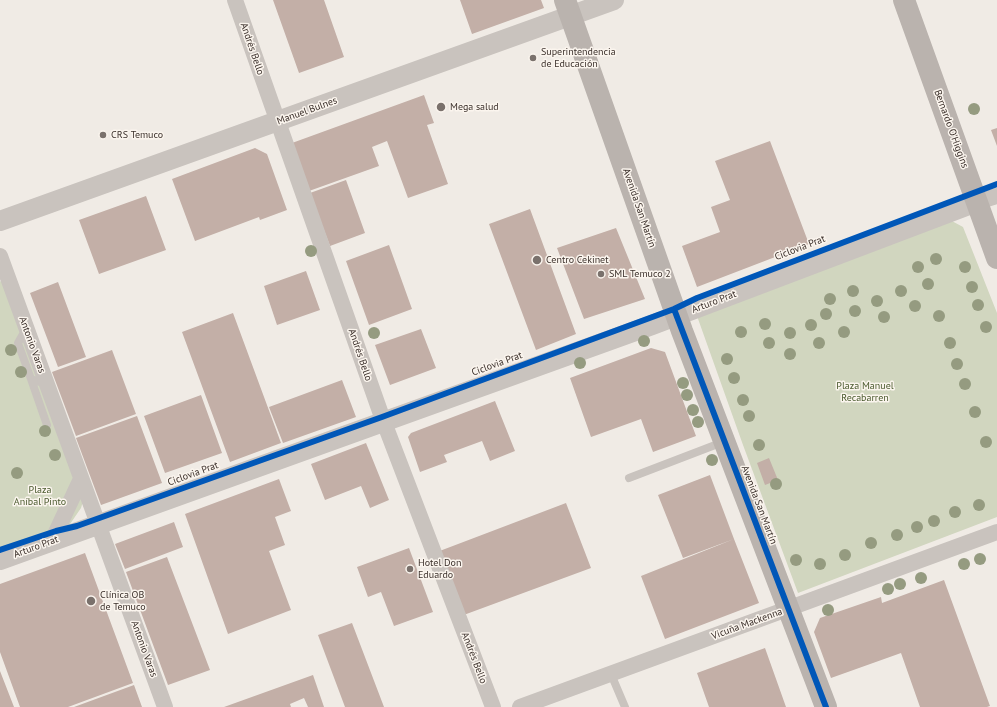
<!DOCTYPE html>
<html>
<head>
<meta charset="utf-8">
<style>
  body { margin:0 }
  canvas { display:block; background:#f0ebe5 }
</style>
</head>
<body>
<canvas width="997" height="707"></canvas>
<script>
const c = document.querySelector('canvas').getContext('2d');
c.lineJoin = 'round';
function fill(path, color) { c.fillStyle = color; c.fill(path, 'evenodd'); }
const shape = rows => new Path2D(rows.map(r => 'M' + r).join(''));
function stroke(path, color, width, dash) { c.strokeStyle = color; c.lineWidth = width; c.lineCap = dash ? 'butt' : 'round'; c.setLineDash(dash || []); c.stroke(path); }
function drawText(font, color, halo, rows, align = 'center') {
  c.font = font + ' "PT Sans",sans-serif'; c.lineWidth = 3; c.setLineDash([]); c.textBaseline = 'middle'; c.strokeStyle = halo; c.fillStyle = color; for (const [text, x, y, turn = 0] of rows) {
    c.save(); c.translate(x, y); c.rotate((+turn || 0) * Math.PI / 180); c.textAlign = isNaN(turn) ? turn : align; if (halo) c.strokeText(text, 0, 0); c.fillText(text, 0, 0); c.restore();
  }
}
fill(shape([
  [950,220,963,227,997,313,997,517,798,593,743,445,697,316],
  [0,281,7,285,84,498,81,508,68,527,0,553]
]), '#d1d6bf');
fill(shape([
  [273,0,324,0,344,57,299,73],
  [460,0,541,0,544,8,472,34],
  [424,95,434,123,427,125,448,184,408,198,387,141,372,147,379,166,309,191,292,143],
  [997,128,997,146,991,130],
  [770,141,809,244,697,287,682,246,720,232,711,207,730,200,715,161],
  [255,148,267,154,287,210,260,220,259,217,195,241,172,179],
  [346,180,365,233,330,246,310,193],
  [146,196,166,250,99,274,79,220],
  [530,209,576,334,536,350,489,224],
  [616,228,645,299,584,319,557,248],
  [389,245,412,309,369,325,346,261],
  [306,271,320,310,277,325,264,286],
  [58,282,86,357,58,367,30,293],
  [233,313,281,443,230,462,182,332],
  [421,329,436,368,390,385,375,345],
  [651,348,665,352,696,436,653,452,641,419,591,437,570,378],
  [112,350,136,414,76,436,52,372],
  [342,380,356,417,283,443,269,407],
  [201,395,222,453,165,473,144,416],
  [495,401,515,451,490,461,482,441,444,455,447,462,420,472,408,437,411,433],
  [137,416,162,483,101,505,76,438],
  [366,443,389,500,370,508,361,486,325,500,311,464],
  [769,458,778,480,765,485,757,463],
  [710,475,734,539,683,558,658,495],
  [279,479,291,511,275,517,285,545,269,551,291,610,228,634,185,514],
  [566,503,591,568,461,616,437,552],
  [174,522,183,547,125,569,115,544],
  [734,539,759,603,665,639,641,576],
  [409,548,433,612,394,626,381,592,368,597,357,567],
  [85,553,133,683,68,707,20,707,0,652,0,584],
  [167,557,210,670,168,685,126,572],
  [944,580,990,706,987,707,920,707,901,653,831,678,814,632,820,618,881,597,882,603],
  [352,623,384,707,345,707,318,635],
  [765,648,786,707,709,707,697,673],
  [0,671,14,707,0,707],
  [313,675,324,707,308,707,304,698,290,704,291,707,224,707],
  [134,685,142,707,74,707]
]), '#c3afa7');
stroke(shape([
  [26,329,18,343,31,379,46,384],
  [31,379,47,425],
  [629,478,723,442],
  [611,674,625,707]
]), '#c9c3be', 8);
stroke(shape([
  [235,0,382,417,493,707],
  [977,202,997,196],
  [0,256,165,707],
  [52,541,81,479],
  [520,707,997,532]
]), '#c9c3be', 16);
stroke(shape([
  [0,221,614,0],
  [0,560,652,325,977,202]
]), '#c9c3be', 20);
stroke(shape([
  [565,0,682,331,826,707],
  [904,0,997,258]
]), '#bab3ae', 22);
stroke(shape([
  [674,309,826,707],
  [0,550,56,531,77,526,382,417,674,309,697,298,997,184]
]), '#0057b8', 6);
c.fillStyle = '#959b80';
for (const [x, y] of [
  [974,109],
  [311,251],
  [936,259],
  [918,267],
  [965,267],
  [928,284],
  [972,287],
  [853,291],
  [901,291],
  [830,299],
  [877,301],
  [978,305],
  [915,306],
  [855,311],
  [826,314],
  [939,316],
  [884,317],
  [765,324],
  [811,325],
  [986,327],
  [741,332],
  [844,332],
  [374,333],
  [790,333],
  [644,341],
  [769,343],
  [819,343],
  [950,343],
  [11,350],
  [790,354],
  [727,359],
  [580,363],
  [957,364],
  [21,372],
  [734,378],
  [683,383],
  [965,384],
  [687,395],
  [743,400],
  [693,410],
  [975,412],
  [749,416],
  [698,422],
  [45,431],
  [986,442],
  [759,445],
  [55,455],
  [712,460],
  [17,473],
  [776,484],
  [979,505],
  [955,512],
  [934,521],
  [917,527],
  [897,535],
  [871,543],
  [845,555],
  [980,559],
  [796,560],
  [820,564],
  [964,564],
  [921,578],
  [900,584],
  [888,589],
  [828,610]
]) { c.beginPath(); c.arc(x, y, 6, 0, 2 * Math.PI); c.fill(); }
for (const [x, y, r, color] of [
  [533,58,4,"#7a716c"],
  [441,107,5,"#7a716c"],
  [103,135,4,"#7a716c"],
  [537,260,5,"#7a716c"],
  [601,274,4,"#7a716c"],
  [410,569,4,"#7a716c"],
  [91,601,5,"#7a716c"]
]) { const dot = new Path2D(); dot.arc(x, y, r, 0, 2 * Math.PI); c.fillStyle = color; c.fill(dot); stroke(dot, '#fbf5ee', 1.5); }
drawText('10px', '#3b302b', '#fbf5ee', [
  ["Andrés Bello",252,49,71],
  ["Manuel Bulnes",307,111,-20],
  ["Bernardo O'Higgins",951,129,70],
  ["Avenida San Martín",639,208,71],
  ["Ciclovia Prat",800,248,-21],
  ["Arturo Prat",714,302,-21],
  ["Antonio Varas",32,345,70],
  ["Andrés Bello",360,355,71],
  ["Ciclovia Prat",497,364,-20],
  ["Ciclovia Prat",193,474,-20],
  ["Avenida San Martín",759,505,69],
  ["Arturo Prat",36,547,-20],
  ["Vicuña Mackenna",747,624,-20],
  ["Antonio Varas",144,649,70],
  ["Andrés Bello",474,658,69]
]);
drawText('10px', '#3b302b', '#fbf5ee', [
  ["Superintendencia",541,52],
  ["de Educación",541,64],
  ["Mega salud",450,107],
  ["CRS Temuco",111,135],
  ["Centro Cekinet",546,260],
  ["SML Temuco 2",609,274],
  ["Hotel Don",418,563],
  ["Eduardo",418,575],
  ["Clínica OB",100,595],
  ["de Temuco",100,607]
], 'left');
drawText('10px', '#4a5a2e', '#fbf5ee', [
  ["Plaza Manuel",865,386],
  ["Recabarren",865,398],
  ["Plaza",40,490],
  ["Aníbal Pinto",40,502]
]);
</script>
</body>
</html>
